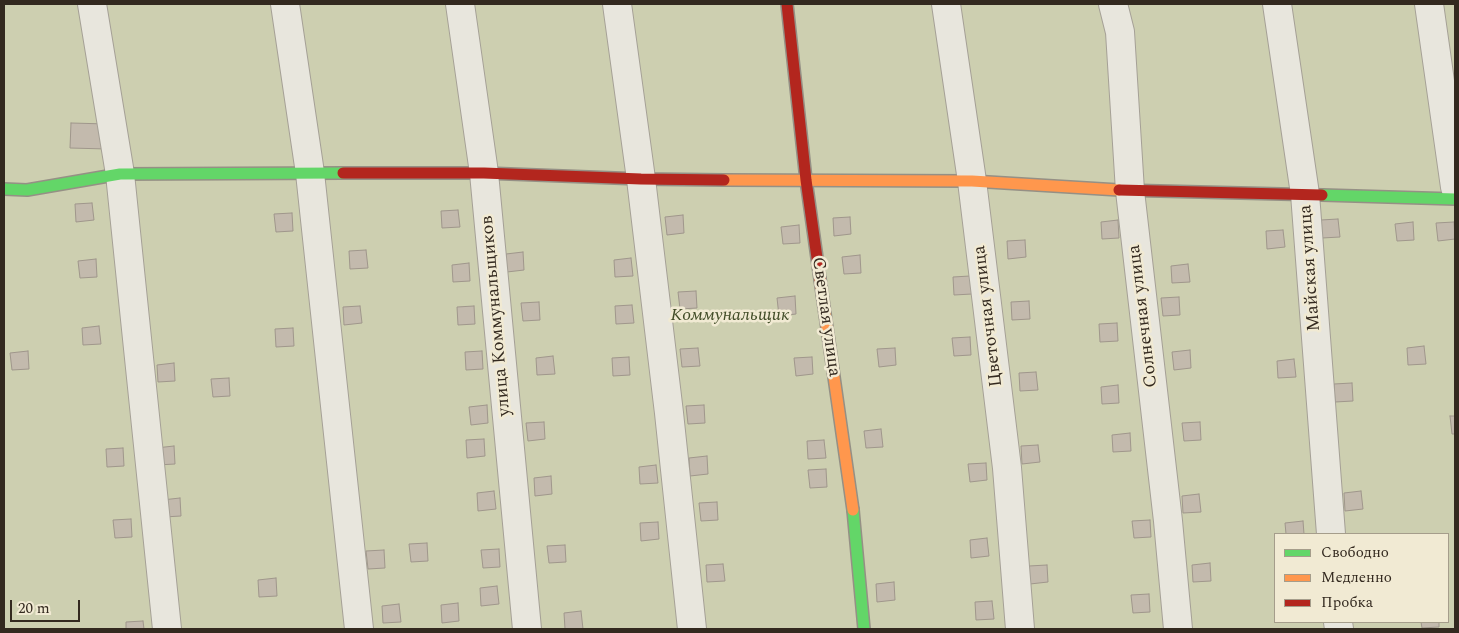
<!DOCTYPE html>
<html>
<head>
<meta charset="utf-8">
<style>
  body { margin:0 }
  #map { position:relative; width:1459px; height:633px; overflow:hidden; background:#e0dbcc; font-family:Spectral,serif }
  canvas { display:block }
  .frame { position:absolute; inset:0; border:5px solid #33291f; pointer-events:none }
  .legend { position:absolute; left:1274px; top:533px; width:175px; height:90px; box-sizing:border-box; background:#f1ead3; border:1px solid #a59d8b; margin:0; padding:6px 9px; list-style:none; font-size:15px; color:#33291f }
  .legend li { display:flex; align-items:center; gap:10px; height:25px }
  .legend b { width:25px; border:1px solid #a59d8b }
  .scale { position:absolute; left:10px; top:600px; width:70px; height:22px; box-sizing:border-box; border:2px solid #33291f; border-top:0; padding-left:6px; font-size:15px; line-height:18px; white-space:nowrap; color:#33291f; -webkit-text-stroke:4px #f1ead3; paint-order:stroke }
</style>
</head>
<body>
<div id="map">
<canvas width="1459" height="633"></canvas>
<div class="frame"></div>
<ul class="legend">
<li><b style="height:6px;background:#63d668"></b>Свободно</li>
<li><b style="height:6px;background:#ff974d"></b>Медленно</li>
<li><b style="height:6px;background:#b3261e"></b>Пробка</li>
</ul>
<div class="scale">20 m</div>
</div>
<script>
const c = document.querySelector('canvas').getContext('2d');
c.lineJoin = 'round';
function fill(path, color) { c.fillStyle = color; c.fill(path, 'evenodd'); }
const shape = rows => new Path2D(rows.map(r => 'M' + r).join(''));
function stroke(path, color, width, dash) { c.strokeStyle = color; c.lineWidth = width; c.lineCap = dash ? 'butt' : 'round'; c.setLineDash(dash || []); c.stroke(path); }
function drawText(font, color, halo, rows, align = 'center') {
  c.font = font + ' Spectral,serif'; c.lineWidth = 5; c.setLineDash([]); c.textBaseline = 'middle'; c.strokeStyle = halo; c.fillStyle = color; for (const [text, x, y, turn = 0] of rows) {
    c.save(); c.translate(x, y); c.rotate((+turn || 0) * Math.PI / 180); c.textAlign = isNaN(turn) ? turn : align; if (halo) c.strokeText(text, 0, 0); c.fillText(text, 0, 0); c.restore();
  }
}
fill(shape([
  [4,4,1455,4,1455,629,4,629],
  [1275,534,1448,534,1448,622,1275,622]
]), '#cdcfb0');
const building = shape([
  [71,123,107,124,107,149,70,148,71,123],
  [92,203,94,220,76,222,75,204,92,203],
  [458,210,460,227,442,228,441,211,458,210],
  [292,213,293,231,276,232,274,214,292,213],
  [683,215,684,233,667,235,665,217,683,215],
  [850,217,851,234,834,236,833,218,850,217],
  [1338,219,1340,237,1322,238,1321,220,1338,219],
  [1118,220,1119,238,1102,239,1101,222,1118,220],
  [1413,222,1414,240,1397,241,1395,224,1413,222],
  [1454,222,1455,239,1438,241,1436,223,1454,222],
  [799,225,800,243,783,244,781,227,799,225],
  [1283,230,1285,247,1267,249,1266,231,1283,230],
  [1025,240,1026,257,1008,259,1007,241,1025,240],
  [366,250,368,268,350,269,349,251,366,250],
  [523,252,524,270,507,272,506,254,523,252],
  [860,255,861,273,844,274,842,257,860,255],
  [631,258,633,276,615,277,614,260,631,258],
  [96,259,97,277,80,278,78,261,96,259],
  [469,263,470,281,453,282,452,265,469,263],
  [1188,264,1190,282,1172,283,1171,266,1188,264],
  [970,276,972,294,954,295,953,277,970,276],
  [696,291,697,308,680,309,678,292,696,291],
  [795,296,796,314,779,316,777,298,795,296],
  [1179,297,1180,315,1163,316,1161,298,1179,297],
  [1029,301,1030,319,1012,320,1011,302,1029,301],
  [539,302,540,320,523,321,521,303,539,302],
  [632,305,634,323,616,324,615,306,632,305],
  [360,306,362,323,344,325,343,307,360,306],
  [474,306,475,324,458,325,457,307,474,306],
  [1117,323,1118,341,1100,342,1099,324,1117,323],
  [99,326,101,344,83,345,82,328,99,326],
  [293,328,294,346,276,347,275,329,293,328],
  [970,337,971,355,954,356,952,338,970,337],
  [1424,346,1426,364,1408,365,1407,348,1424,346],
  [698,348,700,366,682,367,680,349,698,348],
  [895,348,896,365,879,367,877,349,895,348],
  [1190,350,1191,368,1174,370,1172,352,1190,350],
  [28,351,29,369,12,370,10,353,28,351],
  [482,351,483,369,466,370,465,352,482,351],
  [553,356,555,374,537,375,536,358,553,356],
  [629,357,630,375,613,376,612,358,629,357],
  [812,357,813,374,796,376,794,358,812,357],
  [1294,359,1296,377,1278,378,1277,361,1294,359],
  [174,363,175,381,158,382,157,365,174,363],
  [1036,372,1038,390,1020,391,1019,373,1036,372],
  [229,378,230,396,213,397,211,379,229,378],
  [1352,383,1353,401,1335,402,1334,384,1352,383],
  [1118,385,1119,403,1102,404,1101,387,1118,385],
  [487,405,488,423,471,425,469,407,487,405],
  [704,405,705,423,688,424,686,406,704,405],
  [1450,416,1455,416,1455,434,1452,434,1450,416],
  [544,422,545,439,528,441,526,423,544,422],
  [1200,422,1201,440,1184,441,1182,423,1200,422],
  [881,429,883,447,866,448,864,431,881,429],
  [1130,433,1131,451,1113,452,1112,435,1130,433],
  [484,439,485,456,467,458,466,440,484,439],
  [824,440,826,458,808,459,807,441,824,440],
  [1038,445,1040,462,1022,464,1021,446,1038,445],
  [174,446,175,464,157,465,156,448,174,446],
  [123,448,124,466,107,467,106,449,123,448],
  [707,456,708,474,690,476,689,458,707,456],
  [986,463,987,480,970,482,968,464,986,463],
  [656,465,658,483,640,484,639,467,656,465],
  [826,469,827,487,810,488,808,470,826,469],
  [551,476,552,494,535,496,534,478,551,476],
  [494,491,496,509,478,511,477,493,494,491],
  [1361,491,1363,509,1345,511,1344,493,1361,491],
  [1199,494,1201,512,1183,513,1182,496,1199,494],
  [180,498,181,516,164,517,162,500,180,498],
  [717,502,718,520,701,521,699,503,717,502],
  [131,519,132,537,115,538,113,520,131,519],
  [1150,520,1151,537,1134,538,1132,521,1150,520],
  [1303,521,1304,534,1286,534,1285,523,1303,521],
  [658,522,659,539,641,541,640,523,658,522],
  [987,538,989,556,971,558,970,540,987,538],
  [427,543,428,561,411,562,409,544,427,543],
  [565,545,566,562,549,563,547,546,565,545],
  [499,549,500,567,483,568,481,550,499,549],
  [384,550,385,568,368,569,366,551,384,550],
  [1210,563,1211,581,1193,582,1192,565,1210,563],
  [723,564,725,581,707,582,706,565,723,564],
  [1047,565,1048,582,1030,584,1029,566,1047,565],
  [276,578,277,596,259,597,258,580,276,578],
  [894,582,895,600,877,602,876,584,894,582],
  [497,586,499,604,481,606,480,588,497,586],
  [1149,594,1150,612,1133,613,1131,595,1149,594],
  [992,601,994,619,976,620,975,602,992,601],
  [458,603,459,621,442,623,441,605,458,603],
  [399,604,401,622,383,623,382,606,399,604],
  [581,611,583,629,565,629,564,613,581,611],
  [143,621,144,629,126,629,126,622,143,621],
  [1421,622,1439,622,1439,627,1422,628,1421,622]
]);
fill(building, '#c3baad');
stroke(building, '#a0978c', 1);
const street = shape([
  [92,4,120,174,167,629],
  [285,4,310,173,359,629],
  [460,4,484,173,527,629],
  [617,4,641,179,669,413,692,629],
  [946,4,972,181,1007,468,1020,629],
  [1113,4,1120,32,1130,191,1168,521,1178,629],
  [1277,4,1305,194,1331,534],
  [1429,4,1455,187],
  [1338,622,1339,629]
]);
const fast = shape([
  [4,189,27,190,120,174,343,173],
  [1322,195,1455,199],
  [853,510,864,629]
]);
const slow = shape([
  [724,180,972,181,1119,190],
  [820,279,853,510]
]);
const jam = shape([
  [787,4,806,180,820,279],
  [343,173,484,173,641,179,724,180],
  [1119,190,1322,195]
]);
stroke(street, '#a5a096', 30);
stroke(fast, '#959085', 14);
stroke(slow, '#959085', 14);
stroke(jam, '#959085', 14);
stroke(street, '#e8e6dd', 28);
stroke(fast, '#63d668', 11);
stroke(slow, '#ff974d', 11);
stroke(jam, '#b3261e', 11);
drawText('18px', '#33291f', '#f1ead3', [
  ["Майская улица",1311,268,-94],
  ["улица Коммунальщиков",497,316,-95],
  ["Цветочная улица",989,316,-97],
  ["Солнечная улица",1144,316,-97],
  ["Светлая улица",825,317,82]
]);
drawText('italic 18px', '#424d28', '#f1ead3', [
  ["Коммунальщик",730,316]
]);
</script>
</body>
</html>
